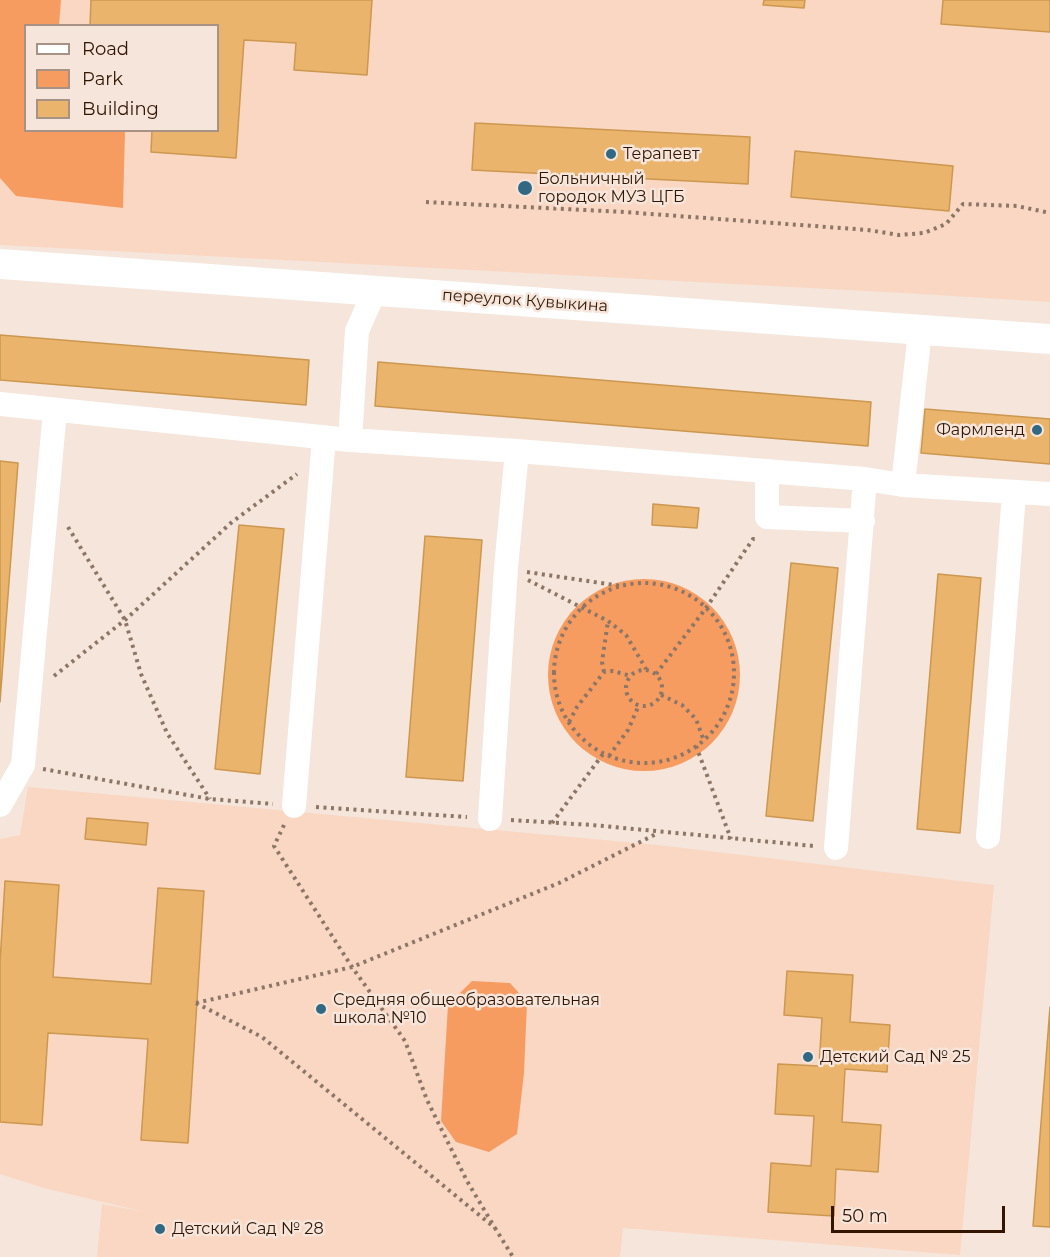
<!DOCTYPE html>
<html>
<head>
<meta charset="utf-8">
<style>
  body { margin:0 }
  #map { position:relative; width:1050px; height:1257px; overflow:hidden; background:#f5e5db; font-family:Montserrat,sans-serif }
  canvas { display:block }
  .legend { position:absolute; left:24px; top:24px; width:195px; height:108px; box-sizing:border-box; background:#f5e5db; border:2px solid #a79285; margin:0; padding:8px 10px; list-style:none; font-size:18px; color:#321603 }
  .legend li { display:flex; align-items:center; gap:12px; height:30px }
  .legend b { width:30px; border:2px solid #a79285 }
  .scale { position:absolute; left:831px; top:1206px; width:174px; height:27px; box-sizing:border-box; border:3px solid #321603; border-top:0; padding-left:8px; font-size:18px; line-height:21px; white-space:nowrap; color:#321603; -webkit-text-stroke:4px #f5e5db; paint-order:stroke }
</style>
</head>
<body>
<div id="map">
<canvas width="1050" height="1257"></canvas>
<ul class="legend">
<li><b style="height:8px;background:#fff"></b>Road</li>
<li><b style="height:16px;background:#f69c61"></b>Park</li>
<li><b style="height:16px;background:#ebb46d"></b>Building</li>
</ul>
<div class="scale">50 m</div>
</div>
<script>
const c = document.querySelector('canvas').getContext('2d');
c.lineJoin = 'round';
function fill(path, color) { c.fillStyle = color; c.fill(path, 'evenodd'); }
const shape = rows => new Path2D(rows.map(r => 'M' + r).join(''));
function stroke(path, color, width, dash) { c.strokeStyle = color; c.lineWidth = width; c.lineCap = dash ? 'butt' : 'round'; c.setLineDash(dash || []); c.stroke(path); }
function drawText(font, color, halo, rows, align = 'center') {
  c.font = font + ' Montserrat,sans-serif'; c.lineWidth = 5; c.setLineDash([]); c.textBaseline = 'middle'; c.strokeStyle = halo; c.fillStyle = color; for (const [text, x, y, turn = 0] of rows) {
    c.save(); c.translate(x, y); c.rotate((+turn || 0) * Math.PI / 180); c.textAlign = isNaN(turn) ? turn : align; if (halo) c.strokeText(text, 0, 0); c.fillText(text, 0, 0); c.restore();
  }
}
fill(shape([
  [0,0,1050,0,1050,302,904,293,0,245],
  [26,26,218,26,218,130,26,130],
  [28,787,658,845,994,885,960,1255,623,1228,620,1257,97,1257,102,1204,145,1212,44,1188,0,1174,0,839,20,835]
]), '#fad7c3');
fill(shape([
  [0,0,61,0,59,25,26,26,26,130,125,131,123,208,16,196,0,178],
  '548 675a96 96 0 1 1 192 0a96 96 0 1 1-192 0Z',
  [472,981,510,983,527,1002,524,1073,517,1134,489,1152,456,1142,441,1121,448,1005]
]), '#f69c61');
const building = shape([
  [91,0,372,0,367,75,294,70,296,43,244,40,236,158,151,152,152,130,218,130,218,26,90,26,91,0],
  [764,0,805,0,804,8,763,5,764,0],
  [943,0,1050,0,1050,32,941,24,943,0],
  [475,123,750,137,748,184,472,170,475,123],
  [795,151,953,166,949,211,791,197,795,151],
  [0,335,309,360,306,405,0,380,0,335],
  [378,362,871,402,868,446,375,406,378,362],
  [925,409,1050,419,1050,464,921,453,925,409],
  [0,461,18,463,0,702,0,461],
  [653,504,699,508,697,528,652,525,653,504],
  [239,525,284,529,260,774,215,769,239,525],
  [425,536,482,540,463,781,406,777,425,536],
  [791,563,838,568,813,821,766,816,791,563],
  [938,574,981,578,960,833,917,829,938,574],
  [87,818,148,823,146,845,85,839,87,818],
  [5,881,59,885,53,977,151,984,158,888,204,891,188,1143,141,1140,148,1039,48,1033,42,1125,0,1122,0,962,5,881],
  [787,971,853,975,850,1022,890,1025,887,1072,845,1069,842,1122,881,1125,878,1172,836,1169,834,1216,768,1212,771,1163,811,1166,814,1116,775,1114,778,1064,819,1066,822,1018,784,1015,787,971],
  [1050,1007,1050,1227,1033,1226,1050,1007]
]);
fill(building, '#ebb46d');
stroke(building, '#cc974f', 1.5);
stroke(shape([
  [426,202,624,212,868,230,899,235,924,233,946,224,963,204,1017,206,1050,213],
  [68,527,125,620,141,674,167,733,210,799],
  [527,572,621,586],
  [528,580,608,621,626,635,646,669],
  '554 673a90 90 0 1 1 180 0a90 90 0 1 1-180 0Z',
  '626 688a18 18 0 1 1 36 0a18 18 0 1 1-36 0Z',
  [604,672,602,662,608,621],
  [656,674,706,608,753,539,757,539],
  [54,676,125,620,232,522,297,474],
  [661,695,682,705,696,719,704,741],
  [569,722,577,707,604,672,613,671,631,676],
  [696,746,731,839],
  [609,756,628,730,639,705],
  [43,769,210,799,273,804],
  [316,807,467,817],
  [511,820,592,825,814,846],
  [552,823,603,754],
  [284,825,274,846,352,967,405,1041,427,1100,467,1181,495,1228],
  [196,1003,352,967,559,883,658,833],
  [196,1003,262,1037,495,1228,513,1257]
]), '#8c7667', 4, [3, 4.5]);
stroke(shape([
  [0,404,350,440,517,451,865,479,903,485,1050,494],
  [350,440,357,331,375,290],
  [767,471,767,517,863,521],
  [903,485,920,331],
  [0,805,23,765,55,410],
  [294,806,324,437],
  [490,819,506,568,517,451],
  [988,837,1014,493],
  [836,848,865,479]
]), '#fff', 24);
stroke(shape([
  [0,264,1050,339]
]), '#fff', 30);
for (const [x, y, r, color] of [
  [611,154,6,"#316883"],
  [525,188,8,"#316883"],
  [1037,430,6,"#316883"],
  [321,1009,6,"#316883"],
  [808,1057,6,"#316883"],
  [160,1229,6,"#316883"]
]) { const dot = new Path2D(); dot.arc(x, y, r, 0, 2 * Math.PI); c.fillStyle = color; c.fill(dot); stroke(dot, '#f5e5db', 2); }
drawText('16px', '#321603', '#f5e5db', [
  ["Терапевт",623,154],
  ["Больничный",538,179],
  ["городок МУЗ ЦГБ",538,197],
  ["Фармленд",1025,430,"right"],
  ["Средняя общеобразовательная",333,1000],
  ["школа №10",333,1018],
  ["Детский Сад № 25",820,1057],
  ["Детский Сад № 28",172,1229]
], 'left');
drawText('16px', '#321603', '#f5e5db', [
  ["переулок Кувыкина",525,301,4]
]);
</script>
</body>
</html>
